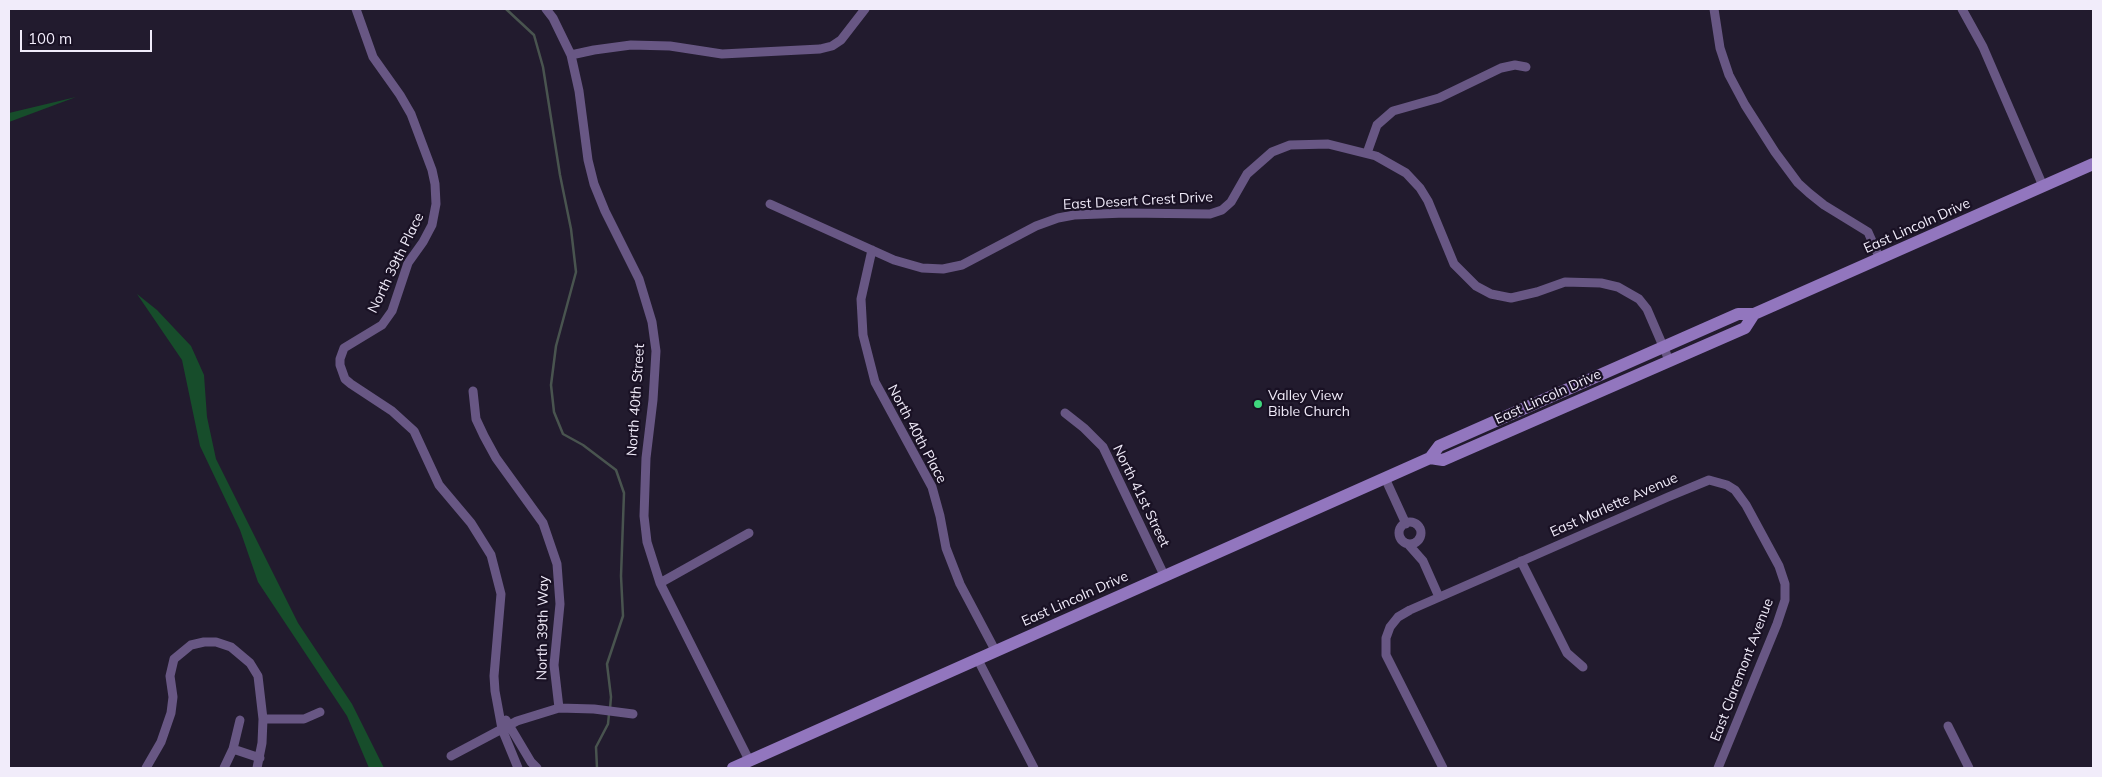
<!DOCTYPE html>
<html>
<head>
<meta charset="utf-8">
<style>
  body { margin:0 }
  #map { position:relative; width:2102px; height:777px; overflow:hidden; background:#221b2e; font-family:Mulish,sans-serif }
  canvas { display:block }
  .frame { position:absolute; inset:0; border:10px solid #f1ecfa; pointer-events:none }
  .scale { position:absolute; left:20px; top:30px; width:132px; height:22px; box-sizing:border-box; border:2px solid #f1ecfa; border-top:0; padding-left:6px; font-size:15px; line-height:18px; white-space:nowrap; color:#f1ecfa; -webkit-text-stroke:4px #191124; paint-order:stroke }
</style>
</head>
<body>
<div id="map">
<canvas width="2102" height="777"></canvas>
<div class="frame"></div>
<div class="scale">100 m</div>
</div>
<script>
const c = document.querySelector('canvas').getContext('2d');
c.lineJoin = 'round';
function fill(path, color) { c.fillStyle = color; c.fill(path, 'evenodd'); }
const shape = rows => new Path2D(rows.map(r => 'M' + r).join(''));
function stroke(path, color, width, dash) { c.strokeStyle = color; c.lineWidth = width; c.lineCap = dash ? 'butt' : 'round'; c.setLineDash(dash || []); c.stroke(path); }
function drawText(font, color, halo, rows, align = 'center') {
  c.font = font + ' Mulish,sans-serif'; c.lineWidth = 4.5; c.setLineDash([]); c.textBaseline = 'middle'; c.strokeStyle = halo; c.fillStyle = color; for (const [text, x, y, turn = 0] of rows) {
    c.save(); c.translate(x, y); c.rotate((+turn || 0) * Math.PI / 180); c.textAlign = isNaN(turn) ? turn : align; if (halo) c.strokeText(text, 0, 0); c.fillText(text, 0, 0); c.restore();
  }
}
fill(shape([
  [76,97,9,122,9,113],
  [137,294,157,310,191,346,204,375,207,417,216,459,298,623,352,704,384,768,369,768,347,716,258,582,240,530,200,446,182,360]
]), '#174d2b');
stroke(shape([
  [506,9,534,35,543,67,560,175,571,229,576,272,556,346,551,385,554,412,563,434,583,445,616,470,624,493,621,576,623,616,607,664,611,697,610,709],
  [597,768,596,747,608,724,609,714]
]), '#49544f', 2.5);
stroke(shape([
  [356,9,373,57,400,95,411,114,432,170,435,184,436,204,432,225,423,242,408,263,392,311,382,325,344,348,340,359,340,365,345,379,351,384,392,411,414,431,439,485,471,523,491,555,501,594,494,676,495,691,502,729,518,768],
  [546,9,553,18,571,55,579,91,588,160,594,184,605,211,639,279,652,322,656,351,653,400,646,458,644,516,647,542,660,583,749,760],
  [1714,9,1720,48,1729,75,1745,105,1775,152,1798,183,1809,193,1824,205,1868,232,1880,259],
  [1962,9,1983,47,2043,186],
  [571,55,594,50,631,45,670,46,722,54,820,49,832,46,841,40,865,9],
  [1367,153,1377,125,1393,111,1439,98,1501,68,1515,65,1526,67],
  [770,204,894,260,922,268,943,269,962,265,1036,226,1058,218,1074,215,1125,213,1210,214,1222,210,1231,202,1247,174,1272,152,1290,145,1328,144,1376,156,1406,173,1420,188,1428,201,1454,264,1476,286,1491,294,1511,298,1537,292,1565,282,1601,283,1618,287,1639,299,1647,309,1669,360],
  [872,250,861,299,863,335,875,382,932,487,940,516,946,548,960,584,995,650],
  [473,391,476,419,484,436,496,458,543,523,557,564,560,604,554,665,559,708],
  [1065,413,1084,428,1103,447,1164,575],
  [1385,478,1406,524],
  '1399 533a11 11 0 1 1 22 0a11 11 0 1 1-22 0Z',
  [1408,544,1423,561,1439,597],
  [1521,561,1567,653,1583,667],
  [660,583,749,533],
  [977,658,1034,768],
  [263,719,304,719,320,712],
  [506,720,531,762,537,768],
  [1948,726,1969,768],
  [233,749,260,758],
  [451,756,517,721,559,708,594,709,633,714],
  [146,768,161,742,171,713,173,697,170,676,174,659,191,645,204,642,216,642,231,647,250,663,258,676,263,719,262,743,257,768],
  [224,768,233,749,240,720],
  [1443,768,1386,655,1386,638,1390,627,1398,617,1410,610,1668,497,1709,480,1727,485,1735,490,1746,505,1779,566,1785,584,1785,600,1777,624,1718,768]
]), '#685784', 9);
stroke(shape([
  [1430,458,1443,460,1745,328,1754,314],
  [733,768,1430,458,1439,446,1738,314,1754,314,2093,164]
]), '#9276be', 12);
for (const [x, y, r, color] of [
  [1258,404,5,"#3fd77d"]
]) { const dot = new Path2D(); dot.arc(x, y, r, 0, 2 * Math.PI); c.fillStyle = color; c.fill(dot); stroke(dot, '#191124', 2); }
drawText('14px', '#f1ecfa', '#191124', [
  ["East Desert Crest Drive",1138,201,-3],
  ["East Lincoln Drive",1917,226,-24],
  ["North 39th Place",396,263,-64],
  ["East Lincoln Drive",1548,397,-24],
  ["North 40th Street",636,400,-86],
  ["North 40th Place",917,434,62],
  ["North 41st Street",1141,496,64],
  ["East Marlette Avenue",1614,505,-24],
  ["East Lincoln Drive",1075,599,-24],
  ["North 39th Way",543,628,-89],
  ["East Claremont Avenue",1742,670,-69]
]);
drawText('14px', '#f1ecfa', '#191124', [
  ["Valley View",1268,396],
  ["Bible Church",1268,412]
], 'left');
</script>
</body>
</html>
